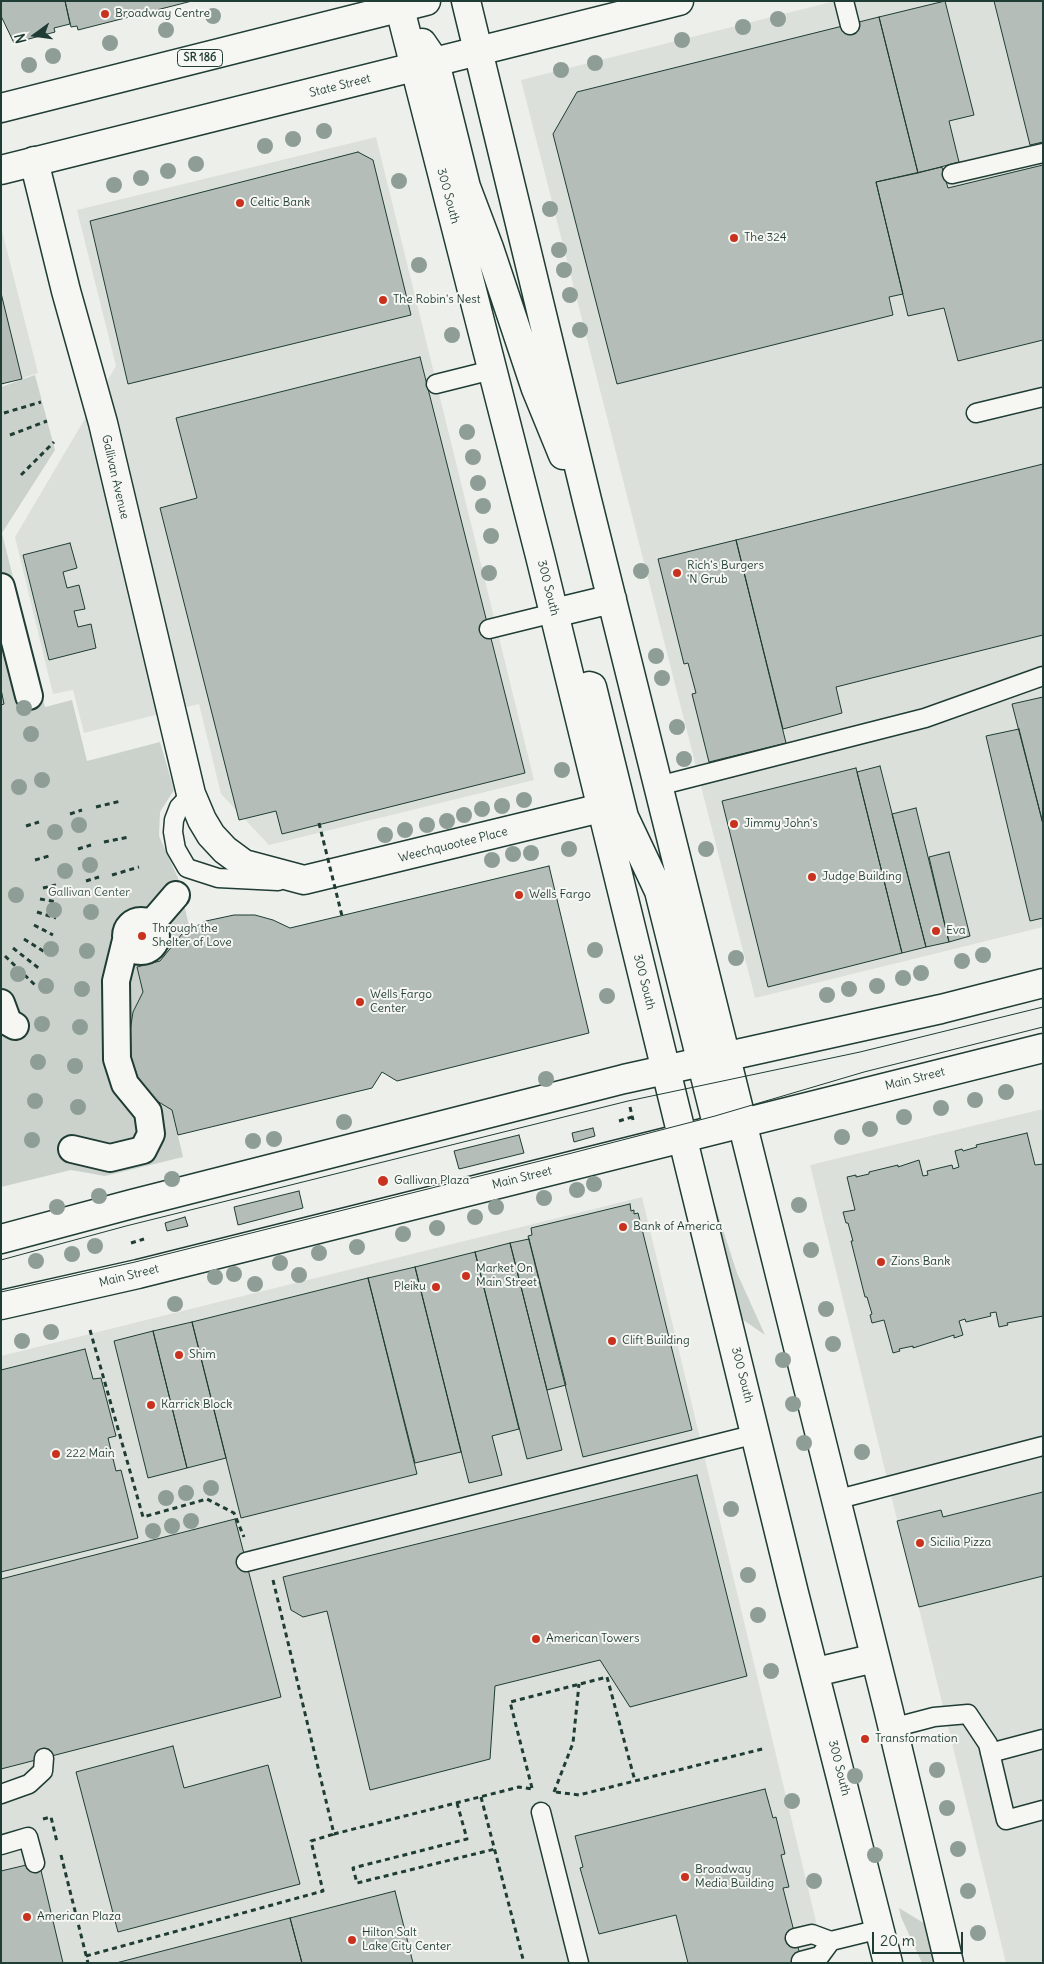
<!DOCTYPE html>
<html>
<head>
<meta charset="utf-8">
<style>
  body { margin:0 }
  #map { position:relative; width:1044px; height:1964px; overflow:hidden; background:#edefea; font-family:Delius,sans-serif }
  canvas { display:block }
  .frame { position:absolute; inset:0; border:2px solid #1f3d34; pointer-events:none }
  .north { position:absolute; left:10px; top:10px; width:50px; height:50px; -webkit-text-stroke:4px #f6f6f2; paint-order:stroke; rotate:256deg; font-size:14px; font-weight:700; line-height:20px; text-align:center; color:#1f3d34 }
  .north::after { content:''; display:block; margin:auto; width:18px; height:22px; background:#1f3d34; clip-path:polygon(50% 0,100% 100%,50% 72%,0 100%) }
  .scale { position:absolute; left:872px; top:1932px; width:91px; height:22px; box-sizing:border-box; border:2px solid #1f3d34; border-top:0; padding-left:6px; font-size:15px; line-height:18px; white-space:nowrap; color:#1f3d34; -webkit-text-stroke:4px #f6f6f2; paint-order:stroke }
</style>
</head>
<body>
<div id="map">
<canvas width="1044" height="1964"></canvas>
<div class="frame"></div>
<div class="north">N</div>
<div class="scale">20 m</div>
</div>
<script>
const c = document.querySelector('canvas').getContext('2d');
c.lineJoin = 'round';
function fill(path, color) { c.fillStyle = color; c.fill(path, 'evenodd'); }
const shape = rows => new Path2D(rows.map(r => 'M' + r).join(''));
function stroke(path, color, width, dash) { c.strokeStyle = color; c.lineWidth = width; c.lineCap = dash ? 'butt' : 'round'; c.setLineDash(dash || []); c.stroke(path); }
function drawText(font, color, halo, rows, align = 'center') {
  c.font = font + ' Delius,sans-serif'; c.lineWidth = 4; c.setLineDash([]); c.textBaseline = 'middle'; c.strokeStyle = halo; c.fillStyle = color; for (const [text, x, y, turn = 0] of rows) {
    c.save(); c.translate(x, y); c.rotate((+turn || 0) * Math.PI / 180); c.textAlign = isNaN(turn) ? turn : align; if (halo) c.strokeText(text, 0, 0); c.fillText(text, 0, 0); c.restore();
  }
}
fill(shape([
  [835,1,1043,1,1043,927,755,998,521,80],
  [376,137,534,780,269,845,221,794,199,704,84,733,73,690,53,694,15,537,116,366,77,210],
  [1,227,38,373,1,385],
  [1043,1109,1043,1963,1006,1963,810,1165],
  [642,1197,826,1963,1,1963,1,1356]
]), '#dce0db');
fill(shape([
  [35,375,55,450,2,533,45,707,72,700,87,761,160,742,174,790,160,812,159,836,178,878,190,930,160,961,137,967,143,992,133,1012,129,1038,131,1057,140,1084,157,1101,172,1110,183,1157,105,1176,71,1170,1,1187,1,387],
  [714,1202,737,1273,765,1335,736,1315,708,1204],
  [899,1908,927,1925,937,1963,922,1963,901,1917]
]), '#cbd2cc');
const building = shape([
  [1,1,65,1,70,24,54,28,55,32,14,43,1,16,1,1],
  [65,1,192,1,78,30,77,26,71,27,65,1],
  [945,1,974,115,949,121,959,162,918,173,879,17,945,1],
  [994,1,1043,1,1043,142,1030,145,994,1],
  [879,17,918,173,876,182,903,294,889,297,893,315,617,384,553,134,577,92,879,17],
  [358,152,373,160,411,315,128,384,90,221,358,152],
  [1043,165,1043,340,958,361,944,308,908,316,876,182,942,167,948,188,1043,165],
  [1,293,22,379,1,384,1,293],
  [420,357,525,773,282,834,276,811,239,820,160,508,197,498,176,418,420,357],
  [1043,464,1043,635,836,687,842,713,783,729,736,540,1043,464],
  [736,540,786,743,709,762,692,694,696,693,688,663,684,664,658,559,736,540],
  [70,543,77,568,63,572,67,588,79,585,85,609,74,611,78,627,91,624,96,648,49,660,23,555,70,543],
  [1,689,4,704,1,705,1,689],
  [1043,697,1043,824,1012,704,1043,697],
  [1019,729,1043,824,1043,918,1030,921,986,736,1019,729],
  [880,766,926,947,902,953,857,772,880,766],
  [856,768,902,953,768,987,722,801,856,768],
  [916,808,949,942,926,947,892,814,916,808],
  [949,852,970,936,949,942,929,857,949,852],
  [549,866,589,1033,397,1081,382,1072,372,1088,178,1135,172,1110,157,1101,140,1084,131,1057,129,1038,133,1012,143,992,137,967,160,961,182,934,206,921,234,915,255,915,273,920,290,928,549,866],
  [593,1128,595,1136,574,1142,572,1133,593,1128],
  [1027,1133,1035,1165,1043,1164,1043,1316,1007,1323,1008,1325,999,1327,996,1312,990,1313,991,1316,966,1322,965,1319,959,1321,963,1335,954,1338,954,1335,913,1348,913,1346,899,1349,900,1351,893,1353,884,1320,872,1323,870,1315,872,1314,867,1297,865,1297,851,1241,853,1241,848,1223,846,1223,843,1212,855,1210,847,1177,856,1175,856,1177,869,1174,869,1172,898,1165,898,1167,919,1160,923,1176,928,1175,927,1171,952,1165,953,1169,959,1167,955,1151,962,1149,963,1151,977,1147,976,1145,1027,1133],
  [519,1135,524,1153,459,1169,454,1151,519,1135],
  [299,1191,303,1208,238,1225,234,1207,299,1191],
  [630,1204,631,1211,634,1210,634,1214,638,1213,692,1430,583,1457,528,1236,532,1235,531,1228,630,1204],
  [185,1217,188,1226,167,1231,165,1223,185,1217],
  [529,1239,566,1385,547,1390,510,1243,529,1239],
  [510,1243,562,1450,527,1459,475,1252,510,1243],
  [475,1252,519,1429,492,1436,502,1475,469,1483,415,1267,475,1252],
  [415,1267,461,1452,415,1463,368,1278,415,1267],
  [368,1278,417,1474,241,1518,192,1322,368,1278],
  [192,1322,226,1458,187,1468,153,1331,192,1322],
  [153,1331,187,1468,148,1478,114,1341,153,1331],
  [85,1349,93,1379,101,1378,116,1436,108,1438,116,1471,121,1470,138,1538,1,1572,1,1370,85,1349],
  [697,1475,747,1676,630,1707,600,1660,495,1686,490,1759,370,1790,327,1611,303,1617,291,1610,283,1577,697,1475],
  [1043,1492,1043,1576,919,1607,897,1521,941,1510,943,1517,1043,1492],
  [235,1519,281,1697,1,1769,1,1579,235,1519],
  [173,1746,184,1788,268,1765,300,1884,118,1932,76,1772,173,1746],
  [765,1789,773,1818,776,1817,785,1854,781,1855,789,1887,783,1888,802,1963,688,1963,676,1915,599,1934,580,1868,583,1867,575,1836,765,1789],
  [39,1862,63,1963,1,1963,1,1871,39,1862],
  [395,1891,413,1963,302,1963,290,1918,395,1891],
  [290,1918,302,1963,116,1963,290,1918]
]);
fill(building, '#b4bdb8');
stroke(building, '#1f3d34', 1);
const service = shape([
  [844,1,850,25],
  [952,174,1043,153],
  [436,384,492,370],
  [976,413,1043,397],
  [489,629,554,613],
  [658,786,925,718,1043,676],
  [191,794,179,807,174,820,173,832,176,849,187,868,218,878,278,881],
  [835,1500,1043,1446],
  [246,1562,756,1434],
  [892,1728,934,1717,968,1714,988,1744,1006,1820,1043,1810],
  [990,1753,1043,1739],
  [1,1794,29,1784,43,1771,44,1758],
  [541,1812,579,1963],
  [1,1845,28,1837,35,1863],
  [795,1938,812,1934,831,1941,820,1956,801,1961],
  [831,1941,880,1929]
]);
const pedestrian = shape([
  [1,587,29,696],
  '126 936a15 15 0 1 1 30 0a15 15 0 1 1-30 0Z',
  [151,924,176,895],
  [1,1003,8,1022,15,1026],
  [72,1149,110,1158,143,1150,151,1134,148,1112,125,1084,117,1059,116,981,126,940]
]);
const minor = shape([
  [34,161,66,291,103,423,191,794,202,820,211,835,225,850,244,864,304,880,601,808],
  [1,1239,132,1204,624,1079,941,1009,1043,983],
  [1,1305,138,1274,1043,1048]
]);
const tertiary = shape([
  [398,1,540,556,794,1593,888,1963],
  [466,1,587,500,888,1708,949,1963],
  [422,43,435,62,466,187,489,248,536,389,563,455],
  [554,613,612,599],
  [589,686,592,687,624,817,659,891,718,1128],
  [816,1672,875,1658]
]);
const primary = shape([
  [1,108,426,1],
  [1,170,679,1]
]);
stroke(service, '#1f3d34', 21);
stroke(pedestrian, '#1f3d34', 30);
stroke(minor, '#1f3d34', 31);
stroke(tertiary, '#1f3d34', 31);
stroke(primary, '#1f3d34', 31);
stroke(shape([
  [4,413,41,402],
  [10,435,47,421],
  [21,475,54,442],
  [96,807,121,801],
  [70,814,82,810],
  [26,826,39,822],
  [104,842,129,837],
  [78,849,91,845],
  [35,860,49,856],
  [112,875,139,867],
  [86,881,99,877],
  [43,888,56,885],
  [40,899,57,902],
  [37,912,56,918],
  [34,925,53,935],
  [24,939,48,954],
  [13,948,41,970],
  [5,956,35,985],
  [630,1107,633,1120],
  [619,1121,632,1117],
  [131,1243,144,1239],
  [90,1330,143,1517,207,1499,234,1513,244,1537],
  [273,1580,334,1834,519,1787,532,1789],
  [532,1788,510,1702,607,1677,635,1781],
  [554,1792,573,1743,579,1684],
  [556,1792,579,1795,766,1748],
  [481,1797,524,1963],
  [457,1803,467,1839,353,1868,357,1883,495,1849],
  [43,1819,51,1817,57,1842],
  [61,1855,88,1963],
  [86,1956,323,1891,311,1841,334,1834]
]), '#1f3d34', 3, [5, 4]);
stroke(service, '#f6f6f2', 18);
stroke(pedestrian, '#f6f6f2', 26);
stroke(minor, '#f6f6f2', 28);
stroke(tertiary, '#f6f6f2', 28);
stroke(primary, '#f6f6f2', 28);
stroke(shape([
  [1,1260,126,1226,628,1101,860,1052,1043,1007],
  [1,1292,135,1262,572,1153,715,1116,864,1072,1043,1027]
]), '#1f3d34', 1);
stroke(shape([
  [319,823,342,916]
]), '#1f3d34', 3, [5, 4]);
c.fillStyle = '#8e9e96';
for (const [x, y] of [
  [213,16],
  [778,19],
  [743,27],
  [166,30],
  [682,40],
  [110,43],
  [53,56],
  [595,63],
  [29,65],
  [561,70],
  [324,131],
  [293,139],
  [265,146],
  [196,164],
  [168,171],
  [141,178],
  [399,181],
  [114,185],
  [550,209],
  [559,250],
  [419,265],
  [564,270],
  [570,295],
  [580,330],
  [452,335],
  [467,432],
  [473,457],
  [478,483],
  [483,506],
  [491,536],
  [641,571],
  [489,573],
  [656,656],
  [662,678],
  [24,708],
  [677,727],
  [31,734],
  [684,759],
  [562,770],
  [42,780],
  [19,787],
  [524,800],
  [502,806],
  [482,809],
  [464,815],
  [447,821],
  [79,825],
  [427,825],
  [405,830],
  [55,832],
  [385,835],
  [569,849],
  [706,849],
  [531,853],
  [513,854],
  [492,860],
  [90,865],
  [65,871],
  [16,895],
  [54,910],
  [91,912],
  [51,949],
  [595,950],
  [87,951],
  [983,955],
  [736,958],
  [962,961],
  [921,973],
  [18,974],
  [903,978],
  [46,986],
  [877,986],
  [82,989],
  [849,989],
  [827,995],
  [607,996],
  [42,1024],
  [80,1027],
  [38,1062],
  [75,1066],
  [546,1079],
  [1006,1092],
  [975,1100],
  [35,1101],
  [78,1107],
  [941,1108],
  [904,1117],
  [344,1122],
  [870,1129],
  [842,1137],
  [274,1139],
  [32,1140],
  [253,1141],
  [172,1179],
  [594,1184],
  [577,1190],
  [99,1196],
  [544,1198],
  [799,1205],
  [57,1207],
  [496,1207],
  [475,1217],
  [437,1228],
  [403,1234],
  [95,1246],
  [357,1247],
  [811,1250],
  [319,1253],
  [72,1254],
  [36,1261],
  [280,1263],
  [234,1274],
  [299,1275],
  [215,1277],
  [255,1284],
  [175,1304],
  [826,1309],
  [51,1332],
  [22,1341],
  [833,1344],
  [783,1360],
  [793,1404],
  [804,1443],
  [862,1452],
  [211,1488],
  [186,1493],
  [166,1498],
  [731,1509],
  [191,1521],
  [172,1526],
  [153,1531],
  [748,1575],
  [758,1615],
  [771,1671],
  [937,1770],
  [855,1776],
  [792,1801],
  [947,1808],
  [958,1849],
  [875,1855],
  [814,1881],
  [968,1891],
  [978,1933]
]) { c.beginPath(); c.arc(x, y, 8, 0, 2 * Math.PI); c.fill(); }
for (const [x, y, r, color] of [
  [105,14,5,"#c8321e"],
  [240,203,5,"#c8321e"],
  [734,238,5,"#c8321e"],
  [383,300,5,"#c8321e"],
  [677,573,5,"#c8321e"],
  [734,824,5,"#c8321e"],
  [812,877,5,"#c8321e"],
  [519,895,5,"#c8321e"],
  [936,931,5,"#c8321e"],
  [142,936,5,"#c8321e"],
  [360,1002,5,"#c8321e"],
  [383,1181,6,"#c8321e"],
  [623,1227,5,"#c8321e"],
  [881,1262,5,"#c8321e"],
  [466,1276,5,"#c8321e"],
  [436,1287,5,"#c8321e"],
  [612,1341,5,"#c8321e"],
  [179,1355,5,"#c8321e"],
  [151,1405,5,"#c8321e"],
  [56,1454,5,"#c8321e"],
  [920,1543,5,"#c8321e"],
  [536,1639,5,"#c8321e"],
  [865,1739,5,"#c8321e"],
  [685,1877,5,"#c8321e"],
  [27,1917,5,"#c8321e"],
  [352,1940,5,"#c8321e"]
]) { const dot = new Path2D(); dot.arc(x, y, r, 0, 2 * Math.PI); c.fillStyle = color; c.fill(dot); stroke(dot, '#f6f6f2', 2); }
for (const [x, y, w] of [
  [200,58,45]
]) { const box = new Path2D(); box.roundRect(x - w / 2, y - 8.5, w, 17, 4); c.fillStyle = '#f6f6f2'; c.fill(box); stroke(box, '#1f3d34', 1); }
drawText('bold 11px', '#1f3d34', null, [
  ["SR 186",200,58]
]);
drawText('12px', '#1f3d34', '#f6f6f2', [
  ["Broadway Centre",115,14],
  ["Celtic Bank",250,203],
  ["The 324",744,238],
  ["The Robin's Nest",393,300],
  ["Rich's Burgers",687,566],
  ["'N Grub",687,580],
  ["Jimmy John's",744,824],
  ["Judge Building",822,877],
  ["Wells Fargo",529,895],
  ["Through the",152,929],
  ["Shelter of Love",152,943],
  ["Eva",946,931],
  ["Wells Fargo",370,995],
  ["Center",370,1009],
  ["Gallivan Plaza",394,1181],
  ["Bank of America",633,1227],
  ["Zions Bank",891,1262],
  ["Market On",476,1269],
  ["Main Street",476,1283],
  ["Pleiku",426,1287,"right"],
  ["Clift Building",622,1341],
  ["Shim",189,1355],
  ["Karrick Block",161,1405],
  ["222 Main",66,1454],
  ["Sicilia Pizza",930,1543],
  ["American Towers",546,1639],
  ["Transformation",875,1739],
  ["Broadway",695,1870],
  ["Media Building",695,1884],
  ["American Plaza",37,1917],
  ["Hilton Salt",362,1933],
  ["Lake City Center",362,1947]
], 'left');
drawText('12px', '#1f3d34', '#f6f6f2', [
  ["State Street",340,86,-14],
  ["300 South",448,196,75],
  ["Gallivan Avenue",115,477,77],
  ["300 South",548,588,76],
  ["Weechquootee Place",453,845,-14],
  ["300 South",644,982,76],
  ["Main Street",915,1079,-14],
  ["Main Street",522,1178,-14],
  ["Main Street",129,1276,-14],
  ["300 South",742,1375,76],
  ["300 South",839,1768,76]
]);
drawText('12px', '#415b52', '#f6f6f2', [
  ["Gallivan Center",89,893]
]);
</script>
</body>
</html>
